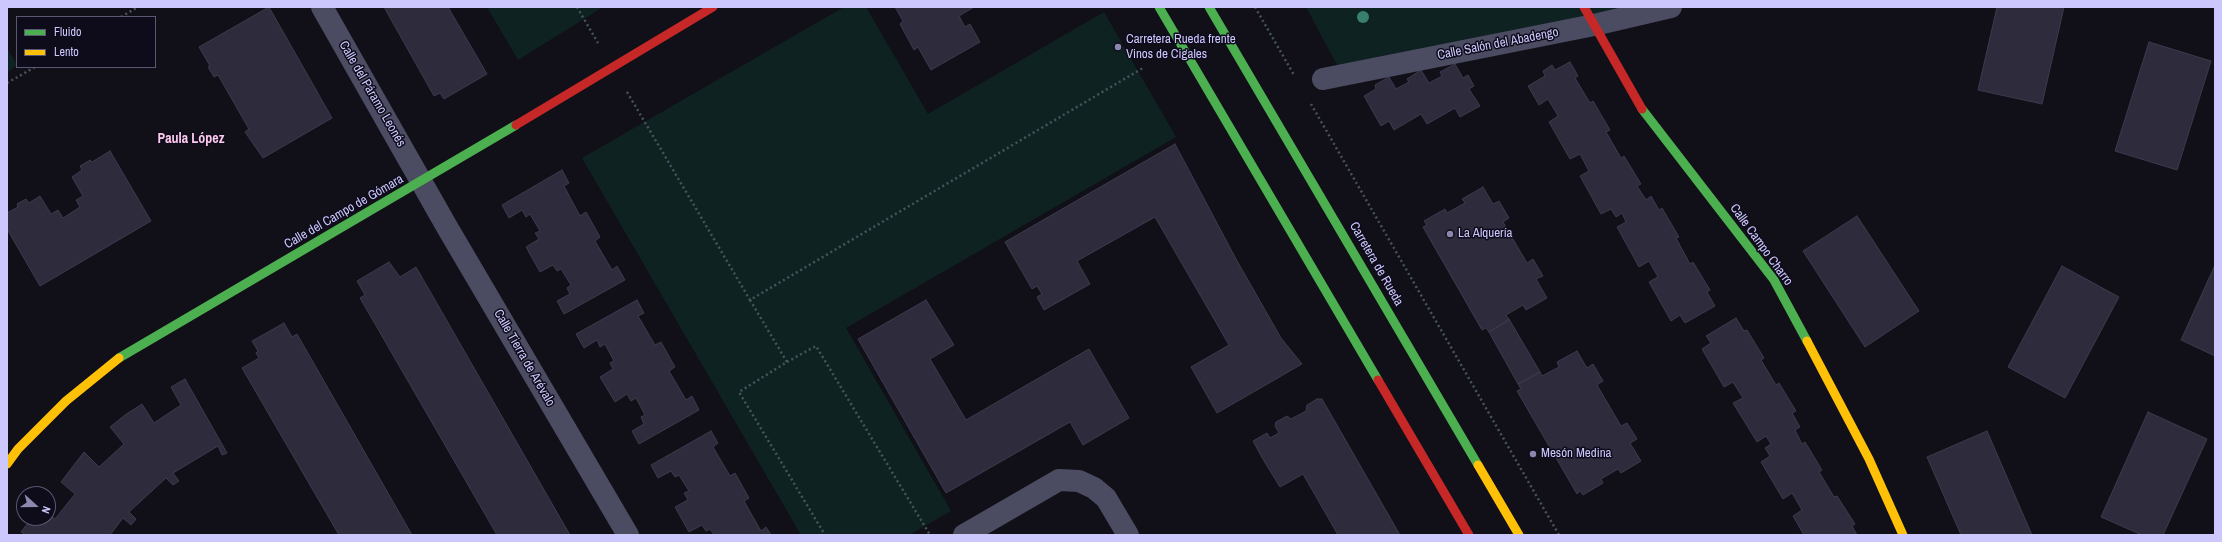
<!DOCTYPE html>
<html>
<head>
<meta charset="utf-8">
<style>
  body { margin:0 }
  #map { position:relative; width:2222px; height:542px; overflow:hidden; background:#111018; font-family:"Archivo Narrow",sans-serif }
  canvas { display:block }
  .frame { position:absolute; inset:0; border:8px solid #ccc8fd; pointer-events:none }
  .legend { position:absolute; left:16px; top:16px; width:140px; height:52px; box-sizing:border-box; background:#0e0c1b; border:1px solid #5a5775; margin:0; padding:5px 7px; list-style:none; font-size:12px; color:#ccc8fd }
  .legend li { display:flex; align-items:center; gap:8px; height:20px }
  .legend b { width:20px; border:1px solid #5a5775 }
  .north { position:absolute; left:16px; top:486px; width:40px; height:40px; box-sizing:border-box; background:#0e0c1b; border:1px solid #5a5775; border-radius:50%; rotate:111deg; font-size:11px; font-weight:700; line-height:16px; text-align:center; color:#ccc8fd }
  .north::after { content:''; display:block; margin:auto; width:14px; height:18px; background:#8b88ad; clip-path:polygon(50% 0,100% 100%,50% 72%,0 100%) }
</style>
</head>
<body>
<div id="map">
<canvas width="2222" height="542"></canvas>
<div class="frame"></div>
<ul class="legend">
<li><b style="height:5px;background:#4caf50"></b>Fluido</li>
<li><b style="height:5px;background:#ffc107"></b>Lento</li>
</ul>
<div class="north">N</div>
</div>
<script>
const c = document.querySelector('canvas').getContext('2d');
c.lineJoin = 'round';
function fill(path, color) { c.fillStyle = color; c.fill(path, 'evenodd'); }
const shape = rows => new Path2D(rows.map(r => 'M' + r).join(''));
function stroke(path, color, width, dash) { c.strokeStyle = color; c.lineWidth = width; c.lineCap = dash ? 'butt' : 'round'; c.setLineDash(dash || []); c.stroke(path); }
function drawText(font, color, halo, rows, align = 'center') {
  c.font = font + ' "Archivo Narrow",sans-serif'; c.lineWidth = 3; c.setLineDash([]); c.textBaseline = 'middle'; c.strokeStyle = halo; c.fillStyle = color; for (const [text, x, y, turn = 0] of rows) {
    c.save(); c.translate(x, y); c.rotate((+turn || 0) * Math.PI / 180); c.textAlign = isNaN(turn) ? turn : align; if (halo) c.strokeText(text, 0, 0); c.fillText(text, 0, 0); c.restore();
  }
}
fill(shape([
  [487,7,603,7,518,60],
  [844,7,866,7,928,114,1104,12,1176,137,846,328,951,511,909,535,801,535,582,158],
  [1306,7,1670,7,1346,82],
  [7,48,17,65,7,73]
]), '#0f2222');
const building = shape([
  [269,7,332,118,263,158,245,132,249,129,218,75,214,77,208,67,210,66,199,47,269,7],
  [384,7,448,7,487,74,444,99,440,93,434,96,384,7],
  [895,7,974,7,959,16,965,27,970,24,980,42,931,70,918,47,914,50,900,24,903,21,895,7],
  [1997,7,2064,7,2042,104,1978,90,1997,7],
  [2149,42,2211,61,2177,170,2115,151,2149,42],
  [1570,62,1578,76,1575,78,1590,103,1593,101,1610,130,1606,132,1621,158,1624,156,1641,184,1637,186,1646,200,1651,196,1659,210,1662,208,1679,237,1676,238,1690,264,1693,262,1710,290,1707,292,1715,306,1685,323,1680,315,1671,321,1649,282,1658,277,1649,261,1639,267,1617,227,1626,222,1622,213,1616,217,1611,209,1601,214,1580,176,1589,171,1580,154,1570,159,1549,122,1558,116,1548,99,1539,105,1528,86,1545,76,1543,71,1552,65,1555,70,1570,62],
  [1455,64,1463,78,1468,75,1474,86,1469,89,1480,106,1460,117,1455,108,1427,124,1421,114,1394,130,1389,121,1381,126,1364,96,1376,89,1375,85,1389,77,1396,89,1409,82,1407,79,1421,70,1429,83,1442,76,1440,72,1455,64],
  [1175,144,1236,259,1281,338,1302,364,1217,413,1191,367,1229,345,1155,217,1077,261,1090,284,1044,310,1037,297,1042,294,1037,286,1032,289,1005,242,1175,144],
  [110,151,151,221,40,286,7,229,7,213,18,207,17,204,26,199,29,203,40,196,51,214,58,210,63,218,80,207,76,200,83,196,72,177,82,170,80,166,90,160,92,162,110,151],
  [562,170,569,183,564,186,580,216,586,212,600,237,595,241,612,270,617,266,625,280,564,314,557,301,570,294,567,288,571,285,561,269,557,271,553,265,540,272,526,247,539,239,535,233,540,231,530,214,526,217,522,210,509,218,502,205,562,170],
  [1483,187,1493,204,1499,201,1509,218,1503,222,1527,263,1533,259,1543,276,1536,279,1547,298,1526,310,1523,305,1506,315,1509,320,1489,332,1486,328,1482,330,1423,227,1427,225,1424,221,1445,209,1447,213,1465,203,1462,199,1483,187],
  [1857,216,1919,311,1865,347,1803,251,1857,216],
  [389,262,400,277,416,267,570,535,497,535,360,298,365,295,357,281,389,262],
  [2215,265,2215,356,2181,340,2215,265],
  [2062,266,2119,297,2065,398,2008,367,2062,266],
  [637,300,644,313,638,316,655,345,661,342,675,367,669,371,686,400,692,396,699,410,639,444,632,431,644,424,641,417,645,415,636,398,631,401,627,394,615,402,600,377,613,369,610,363,614,361,605,344,600,347,597,340,584,348,576,334,637,300],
  [926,300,954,345,930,359,966,420,1089,349,1129,418,1083,445,1070,422,946,493,858,339,926,300],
  [1736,318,1744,331,1747,330,1764,358,1761,360,1776,385,1779,383,1796,411,1792,413,1800,427,1795,430,1802,444,1805,442,1822,470,1819,472,1834,497,1837,496,1855,524,1852,526,1857,535,1804,535,1793,516,1802,510,1792,493,1783,499,1761,462,1770,456,1765,448,1771,444,1766,436,1757,442,1733,403,1743,398,1733,382,1724,387,1702,349,1711,343,1706,336,1736,318],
  [1509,319,1540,372,1518,384,1489,332,1509,319],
  [284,323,292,337,297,334,412,535,339,535,242,368,259,358,256,353,258,351,252,341,284,323],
  [1577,351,1587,368,1593,364,1603,381,1597,385,1621,426,1627,423,1637,439,1630,443,1641,461,1621,473,1618,469,1601,479,1603,483,1583,495,1580,491,1577,494,1517,391,1521,389,1518,384,1540,372,1542,376,1559,367,1557,362,1577,351],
  [185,379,227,453,222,455,218,446,173,473,179,481,173,485,166,478,129,512,136,519,131,525,123,518,110,535,26,535,21,532,32,518,48,518,48,514,55,519,75,494,61,482,84,452,99,467,124,444,110,427,125,415,142,404,154,423,181,405,171,387,185,379],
  [1317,399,1322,399,1400,535,1338,535,1303,474,1280,487,1264,461,1253,441,1267,433,1270,438,1279,433,1275,426,1276,422,1287,416,1291,419,1306,411,1307,405,1317,399],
  [2148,412,2207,439,2163,535,2142,535,2101,517,2148,412],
  [711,431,718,443,713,447,730,476,735,473,749,498,744,501,761,531,766,527,771,535,714,535,710,529,706,531,702,525,689,532,675,507,688,500,684,493,689,491,679,475,675,477,671,471,658,478,651,465,711,431],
  [1987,431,2032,535,1961,535,1927,457,1987,431]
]);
fill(building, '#2e2c3c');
stroke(building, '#3c3a4c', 1);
stroke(shape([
  [577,7,598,43],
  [1255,7,1294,75],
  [121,17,138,7],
  [7,83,35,67],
  [627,92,750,300,1143,68],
  [1311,104,1559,535],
  [750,300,787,362,739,392,825,535],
  [787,362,816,346,930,535]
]), '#47545f', 2.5, [2, 3]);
stroke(shape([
  [322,7,447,227,628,535],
  [1323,79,1594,25,1671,7],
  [964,535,1059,480,1079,481,1094,488,1106,498,1128,535]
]), '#4b4b61', 22);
stroke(shape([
  [1159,7,1378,380],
  [1209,7,1478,465],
  [1642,109,1774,280,1807,341],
  [119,358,516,125]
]), '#4caf50', 9);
stroke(shape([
  [1807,341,1869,459,1903,535],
  [7,464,18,449,66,401,119,358],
  [1478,465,1519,535]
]), '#ffc107', 9);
stroke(shape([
  [1584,7,1642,109],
  [516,125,713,7],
  [1378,380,1469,535]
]), '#c62828', 9);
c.fillStyle = '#387f6d';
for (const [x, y] of [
  [1363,17]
]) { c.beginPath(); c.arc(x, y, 6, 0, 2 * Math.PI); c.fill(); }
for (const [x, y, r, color] of [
  [1118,47,4,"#8b88ad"],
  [1450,234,4,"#8b88ad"],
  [1533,454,4,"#8b88ad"]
]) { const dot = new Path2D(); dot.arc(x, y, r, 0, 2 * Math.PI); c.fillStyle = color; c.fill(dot); stroke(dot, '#0e0c1b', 1.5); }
drawText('13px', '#ccc8fd', '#0e0c1b', [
  ["Carretera Rueda frente",1126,40],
  ["Vinos de Cigales",1126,55],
  ["La Alquería",1458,234],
  ["Mesón Medina",1541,454]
], 'left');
drawText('13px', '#ccc8fd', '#0e0c1b', [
  ["Calle Salón del Abadengo",1498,44,-11],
  ["Calle del Páramo Leonés",372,94,60],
  ["Calle del Campo de Gómara",344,212,-30],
  ["Calle Campo Charro",1761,245,54],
  ["Carretera de Rueda",1376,264,60],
  ["Calle Tierra de Arévalo",524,358,60]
]);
drawText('bold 14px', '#fdcaed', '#0e0c1b', [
  ["Paula López",191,139]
]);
</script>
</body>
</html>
